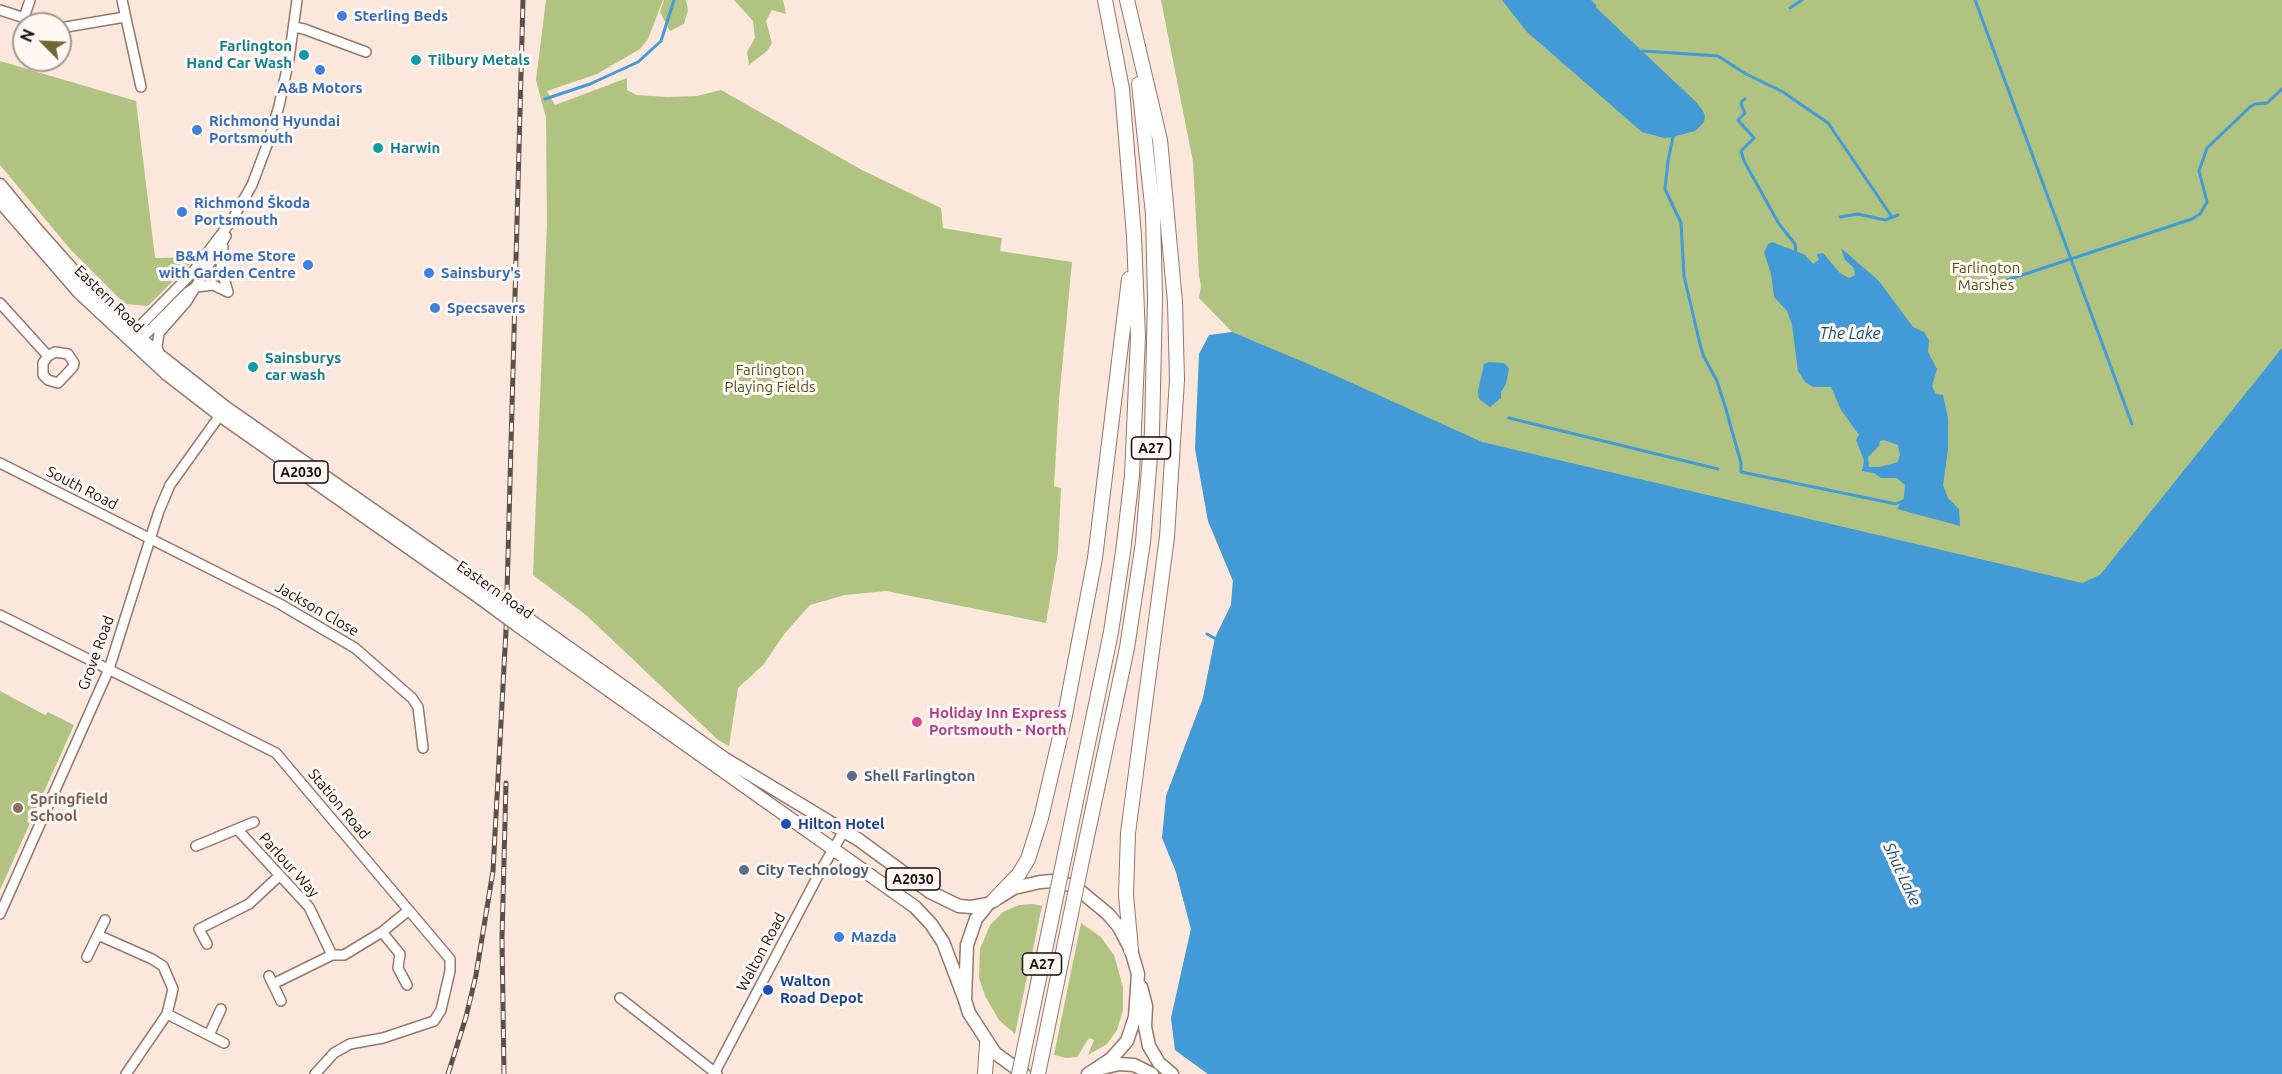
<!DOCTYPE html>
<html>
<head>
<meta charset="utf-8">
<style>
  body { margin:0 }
  #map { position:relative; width:2282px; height:1074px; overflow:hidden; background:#fbe7dc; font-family:Ubuntu,sans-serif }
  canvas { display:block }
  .north { position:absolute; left:12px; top:12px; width:60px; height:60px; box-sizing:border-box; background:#fef7f3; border:2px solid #a19994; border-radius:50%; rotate:294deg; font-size:16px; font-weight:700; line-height:24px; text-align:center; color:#160c06 }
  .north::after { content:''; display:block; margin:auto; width:21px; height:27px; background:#716835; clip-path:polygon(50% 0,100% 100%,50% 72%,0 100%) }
</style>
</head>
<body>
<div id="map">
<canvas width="2282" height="1074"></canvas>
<div class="north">N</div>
</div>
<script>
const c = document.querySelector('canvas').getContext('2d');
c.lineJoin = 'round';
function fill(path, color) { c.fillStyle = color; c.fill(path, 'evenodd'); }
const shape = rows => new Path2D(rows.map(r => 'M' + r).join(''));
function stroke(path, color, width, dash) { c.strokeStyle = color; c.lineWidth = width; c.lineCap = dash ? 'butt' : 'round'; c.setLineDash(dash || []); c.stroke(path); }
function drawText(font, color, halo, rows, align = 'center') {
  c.font = font + ' Ubuntu,sans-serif'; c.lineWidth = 6; c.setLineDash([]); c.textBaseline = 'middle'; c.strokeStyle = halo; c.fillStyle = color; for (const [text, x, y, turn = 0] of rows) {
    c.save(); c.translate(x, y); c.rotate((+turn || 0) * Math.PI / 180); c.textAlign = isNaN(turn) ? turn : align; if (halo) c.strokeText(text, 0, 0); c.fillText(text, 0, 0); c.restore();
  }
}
fill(shape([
  [546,0,663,0,648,39,640,49,597,74,547,91,555,105,627,78,627,90,637,95,667,97,697,96,721,90,862,170,941,208,943,228,1002,238,1000,251,1072,262,1059,400,1054,486,1061,488,1058,552,1046,623,886,591,845,595,810,605,785,633,763,665,738,688,729,746,718,740,586,615,533,575,547,223,546,118,536,80],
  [664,0,686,0,688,10,684,24,670,31,660,12],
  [734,0,783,0,786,14,772,10,766,21,772,43,767,51,749,65,747,52,755,38,753,21],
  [1161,0,2282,0,2282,1074,1208,1074,1175,1050,1171,1018,1191,929,1176,872,1163,833,1168,791,1203,698,1215,638,1231,605,1233,581,1208,521,1205,482,1217,343,1232,332,1199,298,1201,286,1199,276,1193,162],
  [0,61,136,101,155,258,197,257,148,306,125,304,70,249,0,165],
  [0,691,45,715,48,712,74,725,0,890],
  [1033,904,1042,906,1015,1034,999,1020,985,996,979,978,980,949,990,925,1003,912,1019,905],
  [1081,923,1101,937,1114,955,1123,987,1123,1010,1117,1030,1107,1044,1088,1055,1094,1040,1089,1038,1077,1057,1066,1058,1054,1055]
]), '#b1c380');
fill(shape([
  [1502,0,1588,0,1696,102,1703,111,1705,116,1704,122,1695,131,1673,137,1664,138,1642,132,1527,32],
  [1772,242,1805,255,1813,264,1819,260,1817,254,1823,253,1840,273,1849,278,1855,275,1854,268,1845,260,1841,248,1879,281,1913,327,1924,332,1929,340,1928,352,1937,369,1932,386,1936,394,1943,395,1948,418,1948,450,1943,485,1948,498,1959,509,1960,526,1897,509,1904,498,1905,485,1897,478,1881,478,1874,473,1862,471,1864,460,1856,440,1859,435,1841,410,1831,387,1813,387,1805,382,1798,371,1792,325,1787,311,1774,297,1771,274,1764,252,1768,244],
  [1884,440,1898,445,1900,455,1898,462,1880,467,1869,467,1868,457,1879,446,1880,441],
  [1232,332,1332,374,1482,442,2082,583,2100,575,2282,348,2282,1074,1208,1074,1175,1050,1171,1018,1191,929,1176,872,1162,838,1166,796,1203,698,1215,638,1231,605,1233,581,1208,521,1195,449,1199,354,1209,335],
  [1489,362,1504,363,1509,368,1506,384,1501,392,1501,398,1490,407,1479,399,1478,391,1484,364]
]), '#429ad7');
stroke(shape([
  [1589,0,1595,6],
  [1975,0,2132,424],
  [1790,8,1802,0],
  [1643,51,1718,56,1746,74,1783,92,1828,123,1892,217],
  [545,99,590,84,638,62,661,41,674,0],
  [1745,99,1742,101,1741,104,1745,113,1738,120,1754,138,1741,151,1744,161,1779,224,1795,244,1796,252],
  [1673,137,1668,161,1665,189,1681,223,1684,276,1699,340,1703,355,1717,381,1725,406,1741,463,1741,472,1896,504,1905,500],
  [1840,217,1858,214,1885,220,1898,215],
  [2001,282,2192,219,2200,214,2207,202,2199,171,2207,148,2250,107,2255,104,2267,103,2282,89],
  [1509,418,1718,469],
  [1207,634,1216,639]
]), '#429ad7', 3);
const minor = shape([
  [122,0,141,87],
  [0,10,43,24],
  [24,18,30,0],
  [294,27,304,29,366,52],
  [60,28,125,17],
  [223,247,221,268,228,292],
  [228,292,213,285,196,287,188,292,141,339,132,342,134,332,192,273,232,220,252,185,267,145,279,106,289,59,297,0],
  [0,303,48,356],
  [55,352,68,354,74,363,73,367,58,383,48,380,43,375,43,363,48,356,55,352],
  [160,356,157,347,159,333,187,301,226,236],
  [0,463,280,604,355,648,412,698,418,707,423,748],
  [0,615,276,753,450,959,450,971,441,1010,434,1021,383,1038,350,1044,334,1053,315,1074],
  [237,829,309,907,332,955],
  [196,846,254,822],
  [0,914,109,669,159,511,170,485,223,411],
  [382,932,400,954,398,968,407,985],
  [98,935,152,959,163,966,173,989,167,1014,126,1074],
  [207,944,199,929,249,904,279,876],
  [87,957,105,920],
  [269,976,281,1001],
  [273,984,332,955,344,955,382,932,409,910],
  [620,998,717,1074],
  [167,1014,224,1043],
  [209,1035,221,1009],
  [715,1072,821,870,844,831]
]);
const major = shape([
  [0,185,36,229,75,273,119,319,160,356,226,408,479,584],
  [0,201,79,292,167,374,220,415,475,594],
  [521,614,725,759,859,840,930,892,959,906,971,907,988,904],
  [517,625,915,907,931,924,943,942,965,1000],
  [1141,987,1146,1006,1145,1027,1149,1046,1159,1063,1172,1074],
  [1102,1068,1119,1064,1134,1065,1152,1074],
  [1024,1074,995,1053,969,1013,965,1000,967,945,976,919,988,904,1014,888,1040,882,1053,881,1070,885,1079,890,1108,914,1119,927,1131,950,1138,974,1135,1017,1127,1041,1111,1059,1088,1074]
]);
const highway = shape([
  [1127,0,1160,140,1175,302,1177,380,1167,537,1128,833,1126,895,1131,950],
  [1065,854,1111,632,1123,552,1132,475,1138,337,1134,236,1122,89,1105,0],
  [1082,860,1127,648,1143,542,1152,432,1155,298,1153,214,1139,84],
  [994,900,1019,874,1028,859,1041,818,1064,720,1095,558,1129,279],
  [985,1074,987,1044],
  [1093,1074,1094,1072]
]);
stroke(minor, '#957867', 12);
stroke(major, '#957867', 15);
stroke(highway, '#957867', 16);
stroke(minor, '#fff', 9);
stroke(major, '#fff', 12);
stroke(highway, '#fff', 14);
const rail = shape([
  [448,1074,466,1017,476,975,493,871,506,630,523,0],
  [504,1074,502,938,506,783]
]);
stroke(rail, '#5d5048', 5);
stroke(rail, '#fef7f3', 3, [9]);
const majorBridge = shape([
  [479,584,521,614],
  [475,594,517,625]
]);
const highwayBridge = shape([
  [1019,1074,1065,854],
  [1038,1074,1082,860]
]);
stroke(majorBridge, '#957867', 15, []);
stroke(highwayBridge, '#957867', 16, []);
stroke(majorBridge, '#fff', 12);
stroke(highwayBridge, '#fff', 14);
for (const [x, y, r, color] of [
  [342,16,6,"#3f7fe0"],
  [304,55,6,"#0f9aa8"],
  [416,60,6,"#0f9aa8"],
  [320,70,6,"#3f7fe0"],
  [197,130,6,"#3f7fe0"],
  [378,148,6,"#0f9aa8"],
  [182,212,6,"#3f7fe0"],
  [308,265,6,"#3f7fe0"],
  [429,273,6,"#3f7fe0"],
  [435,308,6,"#3f7fe0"],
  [253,367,6,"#0f9aa8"],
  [917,722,6,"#d1479c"],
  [852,776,6,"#5c6f8a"],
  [18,808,6,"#8d6e63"],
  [786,824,6,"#1a4fb4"],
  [744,870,6,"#5c6f8a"],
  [839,937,6,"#3f7fe0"],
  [768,990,6,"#1a4fb4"]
]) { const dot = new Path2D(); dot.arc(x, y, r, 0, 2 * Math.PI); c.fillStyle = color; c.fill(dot); stroke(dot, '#fef7f3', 2); }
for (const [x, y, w] of [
  [1151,448,39],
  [301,472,54],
  [913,879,54],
  [1042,964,39]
]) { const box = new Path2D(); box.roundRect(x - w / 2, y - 11, w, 22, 4.5); c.fillStyle = '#fef7f3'; c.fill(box); stroke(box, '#160c06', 1.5); }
drawText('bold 14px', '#160c06', null, [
  ["A27",1151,448],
  ["A2030",301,472],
  ["A2030",913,879],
  ["A27",1042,964]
]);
drawText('bold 15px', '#366cbe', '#fef7f3', [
  ["Sterling Beds",354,16],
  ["A&B Motors",320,88,"center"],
  ["Richmond Hyundai",209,121],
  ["Portsmouth",209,138],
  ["Richmond Škoda",194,203],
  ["Portsmouth",194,220],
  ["B&M Home Store",296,256,"right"],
  ["with Garden Centre",296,273,"right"],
  ["Sainsbury's",441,273],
  ["Specsavers",447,308],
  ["Mazda",851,937]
], 'left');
drawText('bold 15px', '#0d838f', '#fef7f3', [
  ["Farlington",292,46,"right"],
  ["Hand Car Wash",292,63,"right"],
  ["Tilbury Metals",428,60],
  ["Harwin",390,148],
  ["Sainsburys",265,358],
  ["car wash",265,375]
], 'left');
drawText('15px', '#4c5a16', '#fef7f3', [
  ["Farlington",1986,268],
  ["Marshes",1986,285],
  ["Farlington",770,370],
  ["Playing Fields",770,387]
]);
drawText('15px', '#160c06', '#fef7f3', [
  ["Eastern Road",109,299,44],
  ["South Road",82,488,27],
  ["Eastern Road",495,590,35],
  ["Jackson Close",317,609,30],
  ["Grove Road",96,653,-70],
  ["Station Road",339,804,50],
  ["Parlour Way",289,865,48],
  ["Walton Road",761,952,-62]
]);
drawText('bold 15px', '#b23c85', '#fef7f3', [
  ["Holiday Inn Express",929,713],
  ["Portsmouth - North",929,730]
], 'left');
drawText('bold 15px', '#4e5e75', '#fef7f3', [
  ["Shell Farlington",864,776],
  ["City Technology",756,870]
], 'left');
drawText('bold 15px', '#785e54', '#fef7f3', [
  ["Springfield",30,799],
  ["School",30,816]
], 'left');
drawText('bold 15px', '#164399', '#fef7f3', [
  ["Hilton Hotel",798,824],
  ["Walton",780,981],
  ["Road Depot",780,998]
], 'left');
drawText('italic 16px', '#13547d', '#fef7f3', [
  ["The Lake",1850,334],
  ["Shut Lake",1902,874,65]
]);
</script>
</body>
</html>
